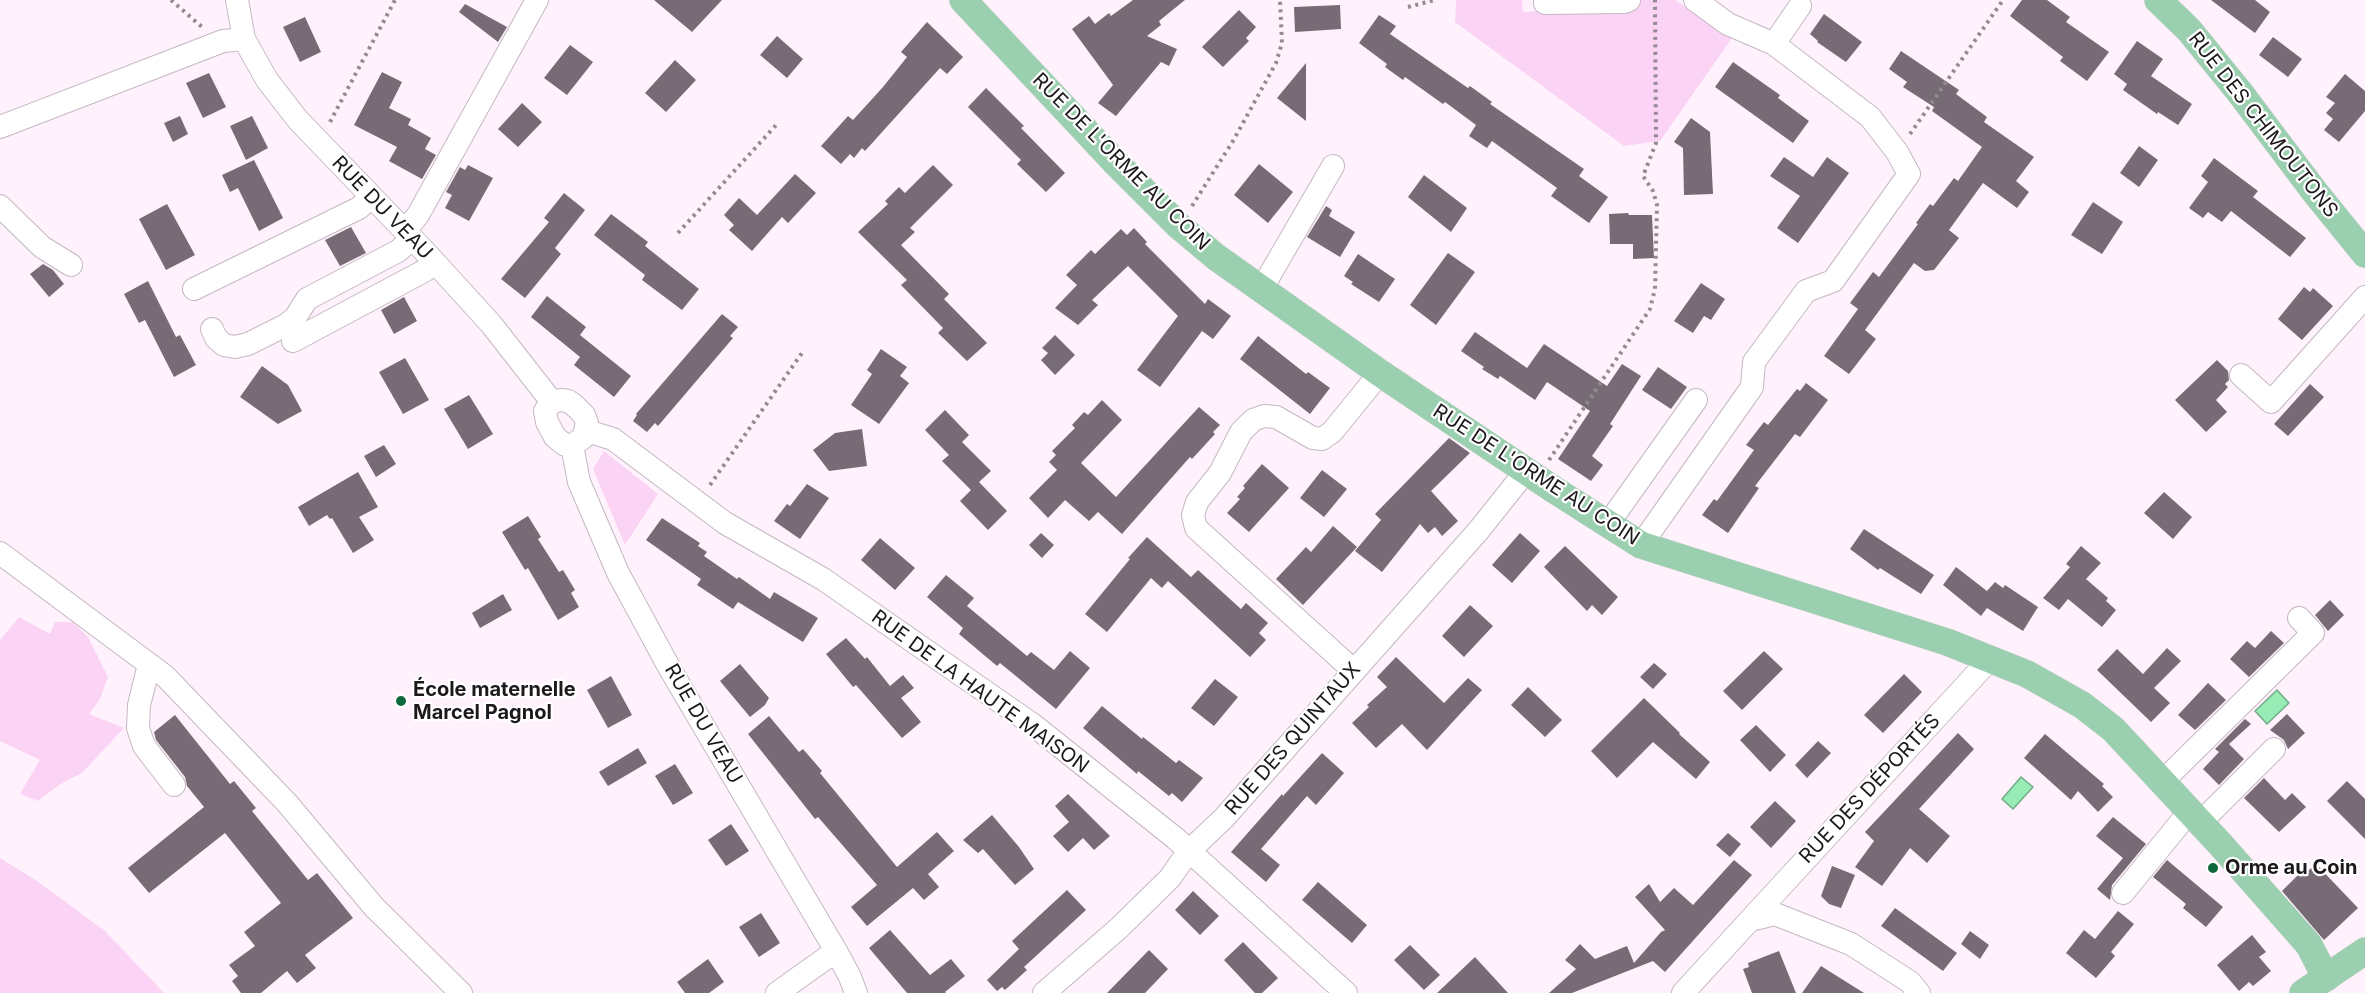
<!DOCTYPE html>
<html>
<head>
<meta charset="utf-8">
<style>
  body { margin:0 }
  canvas { display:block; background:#fff2fd }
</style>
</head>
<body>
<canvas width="2365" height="993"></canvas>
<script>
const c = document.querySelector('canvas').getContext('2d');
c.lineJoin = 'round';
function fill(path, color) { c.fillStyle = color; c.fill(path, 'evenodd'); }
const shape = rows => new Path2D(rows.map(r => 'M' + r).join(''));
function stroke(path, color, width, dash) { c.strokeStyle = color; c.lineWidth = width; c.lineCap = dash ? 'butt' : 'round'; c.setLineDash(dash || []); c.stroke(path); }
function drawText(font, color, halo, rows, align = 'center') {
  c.font = font + ' Inter,sans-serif'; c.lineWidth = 4.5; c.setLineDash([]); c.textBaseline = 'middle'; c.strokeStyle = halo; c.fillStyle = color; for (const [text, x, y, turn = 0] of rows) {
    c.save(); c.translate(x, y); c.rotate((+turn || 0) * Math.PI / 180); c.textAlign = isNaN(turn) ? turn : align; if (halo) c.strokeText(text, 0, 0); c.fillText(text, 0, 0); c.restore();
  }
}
fill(shape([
  [1456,0,1522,0,1523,12,1628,5,1638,0,1675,0,1732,38,1660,141,1624,146,1455,22],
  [604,451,658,494,625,545,593,469],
  [19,617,50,634,55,622,73,622,88,637,108,677,100,699,89,714,124,728,82,773,59,785,38,801,20,794,40,760,0,741,0,640],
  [0,858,37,881,105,931,164,993,0,993]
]), '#fbd3f5');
const water = shape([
  [2277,690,2289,703,2267,724,2255,711,2277,690],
  [2021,777,2033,787,2013,809,2002,799,2021,777]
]);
fill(water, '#97ebb5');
stroke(water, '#72ac87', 1.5);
fill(shape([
  [654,0,722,0,692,32],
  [1133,0,1185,0,1159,21,1161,25,1147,36,1177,49,1169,66,1161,62,1116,116,1098,103,1113,85,1072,29,1089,16,1095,24,1109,13,1111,16],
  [2022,0,2047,0,2070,17,2066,22,2109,52,2087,81,2060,61,2063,57,2010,16],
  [2211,0,2255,0,2270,12,2255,33],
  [465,4,507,27,498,42,459,12],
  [1340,5,1341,29,1295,32,1294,7],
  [1239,10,1256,27,1246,38,1249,41,1223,67,1202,47],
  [1824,14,1862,42,1846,62,1817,42,1818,41,1810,34],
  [1379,15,1396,26,1390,34,1468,88,1470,86,1492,102,1490,104,1584,169,1579,176,1608,197,1589,223,1551,196,1557,188,1492,141,1487,148,1469,136,1476,125,1445,102,1443,104,1405,77,1403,80,1385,67,1387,64,1359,43],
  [305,17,321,52,300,62,283,27],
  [927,22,963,57,947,74,940,68,865,151,862,148,854,158,850,154,841,164,821,146,848,116,853,120,883,87,907,57,901,52],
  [777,36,803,59,787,78,760,55],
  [2273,37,2302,59,2288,77,2259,55],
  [2137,41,2163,59,2151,76,2192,104,2178,125,2158,112,2157,114,2123,90,2127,84,2114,74],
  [570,45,593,62,567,95,544,78],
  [1901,51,1959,90,1956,94,1987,117,1984,122,2034,157,2016,181,2029,192,2017,208,1983,183,1949,230,1959,238,1934,270,1925,271,1914,263,1865,330,1876,339,1849,374,1824,356,1858,309,1850,303,1873,272,1879,277,1918,224,1916,223,1930,204,1933,206,1954,178,1958,181,1982,147,1932,111,1934,107,1903,87,1907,82,1889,69],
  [675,60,696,80,666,112,645,93],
  [1733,62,1780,95,1778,98,1809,121,1793,143,1715,87],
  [1306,63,1306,121,1277,98],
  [382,72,402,82,389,108,411,119,408,125,431,138,425,149,436,155,422,179,389,161,397,147,354,125],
  [209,73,226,107,203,118,186,83],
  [2345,74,2365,91,2365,111,2339,142,2324,130,2333,119,2326,113,2335,103,2326,97],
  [986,88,1024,126,1021,128,1065,173,1046,192,1017,164,1021,160,968,107],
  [522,103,542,122,518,147,498,129],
  [180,116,188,134,173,142,164,123],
  [252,116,268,148,246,160,230,126],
  [1691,118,1710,132,1713,194,1684,195,1683,148,1674,142],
  [2139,146,2158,160,2139,187,2120,173],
  [1784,157,1813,177,1827,157,1849,173,1798,243,1777,228,1800,196,1770,176],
  [2214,158,2258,191,2253,197,2306,238,2290,257,2231,211,2222,222,2208,212,2203,218,2189,208,2208,182,2201,176],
  [254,160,283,218,259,231,238,188,230,192,222,175],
  [1259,164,1293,192,1268,223,1234,195],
  [468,165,493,178,469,221,445,208,452,195,446,192,460,167,465,170],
  [933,165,953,185,910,228,915,232,901,245,949,294,944,299,987,343,967,361,938,333,943,328,901,285,907,280,858,232,888,204,885,201,899,187,905,193],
  [795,174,816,193,788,223,782,217,752,251,729,230,734,225,724,215,739,198,757,215],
  [1424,175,1467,208,1451,232,1408,197],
  [564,193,585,210,555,248,561,254,525,298,501,279,549,222,544,218],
  [2093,202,2123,222,2102,254,2071,235],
  [167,204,195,255,166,270,139,219],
  [1326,206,1332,210,1329,216,1355,232,1340,257,1307,237],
  [1628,213,1629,215,1652,215,1654,258,1633,259,1633,244,1610,244,1609,214],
  [611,214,648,242,645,246,699,289,682,310,642,280,645,275,594,235],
  [351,227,366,253,340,266,325,240],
  [1134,228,1147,242,1145,244,1205,304,1208,299,1231,316,1213,339,1202,331,1160,387,1137,370,1178,316,1128,266,1092,300,1098,305,1078,325,1055,308,1077,285,1066,275,1091,250,1095,254,1121,229,1127,235],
  [1448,253,1475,272,1436,325,1410,305],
  [1358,254,1395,279,1379,302,1351,284,1353,282,1344,276],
  [43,264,53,270,64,284,49,297,30,274],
  [148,281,176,337,180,335,196,365,174,377,145,320,139,323,124,294],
  [1701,283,1725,299,1711,320,1704,316,1693,333,1674,321],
  [2304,287,2310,292,2313,288,2333,306,2302,340,2278,319],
  [547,296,586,327,580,335,631,376,614,397,574,365,580,357,531,317],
  [404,297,417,321,394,334,381,310],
  [722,314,738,327,730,336,733,338,658,426,655,423,647,432,633,421,637,415,636,414],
  [1475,332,1527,368,1544,344,1607,386,1622,364,1641,376,1610,424,1613,426,1592,456,1603,465,1591,481,1558,459,1590,411,1547,382,1535,400,1500,376,1498,379,1482,369,1484,367,1461,351],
  [1055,335,1075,355,1055,375,1041,360,1048,353,1042,348],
  [1258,336,1306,374,1308,372,1330,388,1310,414,1240,359],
  [881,349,907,367,900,376,909,383,879,424,851,405,872,374,867,370],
  [405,358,429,400,403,414,379,372],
  [2217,360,2228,371,2229,380,2225,384,2228,387,2216,400,2227,412,2206,432,2175,400],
  [262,366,288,385,302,411,278,424,240,397],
  [1658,367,1687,387,1671,409,1642,390],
  [1806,383,1828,400,1800,437,1795,434,1755,486,1759,488,1728,533,1702,515,1714,499,1717,501,1754,450,1746,445,1764,422,1768,425,1797,389,1800,391],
  [2310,384,2324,397,2288,436,2274,424],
  [469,395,493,434,468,449,444,409],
  [1102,400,1122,420,1081,463,1116,497,1199,407,1220,425,1213,432,1215,434,1192,459,1190,457,1122,534,1098,512,1089,521,1065,500,1048,518,1029,498,1057,470,1049,462,1056,455,1052,451,1075,428,1072,425,1084,412,1088,415],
  [945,410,969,435,962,442,991,471,979,482,1007,511,988,530,960,501,971,490,942,461,949,455,925,430],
  [862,429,867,466,829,471,813,450,835,433],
  [1449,438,1470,453,1431,491,1458,521,1442,536,1435,527,1428,533,1420,524,1382,572,1355,551,1381,520,1375,514],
  [384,445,396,464,376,477,364,456],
  [1262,464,1289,488,1249,532,1227,513,1240,499,1237,497,1245,488,1243,486],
  [1322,470,1347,489,1324,517,1300,498],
  [358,472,378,507,359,517,374,540,353,553,332,518,330,519,327,515,309,526,298,507],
  [807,484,829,498,800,539,774,521,787,504,790,506],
  [2164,492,2192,517,2173,539,2144,513],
  [528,516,541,537,538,539,559,572,563,570,575,590,571,593,579,607,558,620,528,568,525,570,502,532],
  [662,518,700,543,698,546,707,552,704,556,737,579,739,577,770,599,774,592,818,618,803,642,738,602,733,609,697,585,701,579,646,540],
  [1333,526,1357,547,1303,605,1276,579,1306,547,1311,552],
  [1864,529,1934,575,1921,594,1880,568,1878,570,1850,549],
  [1041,533,1054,545,1042,558,1029,545],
  [1520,533,1540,551,1512,583,1492,565],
  [1147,537,1191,577,1198,570,1241,609,1246,603,1268,623,1259,633,1266,640,1250,657,1168,581,1162,588,1151,578,1107,632,1085,614,1130,559,1128,558],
  [880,538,915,568,895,590,861,560],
  [1565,546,1618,597,1602,615,1592,605,1587,611,1544,567],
  [2081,546,2101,563,2086,579,2108,598,2106,601,2116,610,2102,627,2068,599,2059,610,2043,598,2070,567,2066,564],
  [1956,567,1987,591,1995,582,2003,588,2005,585,2038,607,2023,631,1987,608,1981,616,1943,585],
  [946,575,974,598,967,606,1027,656,1031,652,1054,670,1070,651,1090,668,1056,709,1000,663,997,666,959,634,963,628,927,597],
  [503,594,512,610,480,628,472,613],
  [2330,600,2344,615,2328,631,2315,615],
  [1470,605,1493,626,1464,657,1442,636],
  [2271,631,2284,643,2249,677,2230,659,2247,641,2255,648],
  [846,638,865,659,867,657,890,686,903,675,914,688,901,698,921,722,902,738,856,685,853,687,826,654],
  [2167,648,2181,661,2154,688,2170,703,2151,722,2097,670,2117,649,2143,674],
  [1764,651,1783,669,1742,710,1723,691],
  [1396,657,1444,703,1468,678,1482,690,1427,750,1402,724,1376,748,1352,723,1369,707,1367,705,1387,687,1377,677],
  [1654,663,1667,674,1653,689,1640,677],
  [740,664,769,698,765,705,750,717,720,681],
  [1904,674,1922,692,1883,733,1864,715],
  [611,676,632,715,608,728,587,690],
  [1215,679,1238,697,1214,726,1191,708],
  [2208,683,2226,700,2195,730,2178,715],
  [1528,687,1562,720,1545,737,1511,705],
  [1644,698,1680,733,1679,734,1710,762,1696,779,1653,742,1617,778,1591,751],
  [1102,706,1142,739,1143,737,1176,763,1179,760,1203,778,1182,802,1172,793,1169,796,1138,771,1137,774,1083,728],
  [2287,714,2305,733,2288,749,2284,740,2270,730],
  [175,715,230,784,234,781,256,808,252,811,308,880,317,873,353,918,305,955,316,968,297,983,287,971,261,993,241,993,232,981,238,976,229,965,255,946,244,932,281,903,225,833,149,893,128,868,204,807,187,786,185,777,156,740,154,732],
  [769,716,799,752,803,749,822,771,820,773,897,867,937,832,954,851,928,874,939,887,924,900,913,888,867,926,851,907,877,885,818,817,815,819,748,734],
  [2245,719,2251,724,2229,744,2244,759,2219,785,2203,769,2219,752,2215,749],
  [1756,725,1786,755,1770,772,1740,740],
  [1958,733,1974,749,1919,809,1950,836,1927,863,1910,848,1882,886,1855,867,1874,841,1865,832],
  [2045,734,2104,784,2102,786,2113,797,2098,812,2078,791,2071,800,2024,758],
  [1818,741,1831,753,1807,778,1795,765],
  [638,748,647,763,608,786,599,772],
  [1322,753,1344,773,1316,805,1307,796,1261,849,1280,865,1266,882,1231,852,1282,794,1283,796],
  [675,764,693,793,673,805,655,776],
  [2264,778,2285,800,2292,793,2306,807,2279,832,2244,798],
  [2347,781,2365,799,2365,839,2327,801],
  [1068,794,1110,836,1094,850,1083,838,1068,852,1053,836,1069,822,1055,806],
  [1775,801,1796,821,1771,848,1750,827],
  [992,815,1019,847,1034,869,1015,885,983,849,978,853,963,840],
  [2113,817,2146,844,2112,885,2110,900,2097,889,2123,858,2096,836],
  [731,824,749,851,726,866,708,840],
  [1728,833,1741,844,1730,857,1716,845],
  [1734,860,1752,875,1665,972,1653,961,1572,993,1549,993,1576,969,1565,960,1580,944,1595,959,1627,946,1634,963,1661,932,1665,930,1635,897,1649,884,1660,902,1674,888,1693,905],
  [2167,860,2223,907,2206,927,2183,908,2186,904,2153,877],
  [2316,864,2358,908,2324,940,2282,891,2299,874,2301,877],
  [1832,866,1855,875,1841,908,1829,904,1821,896],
  [1318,882,1367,925,1352,943,1302,900],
  [1067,890,1086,910,1024,967,1027,970,1005,990,1002,987,997,991,987,980,1019,949,1012,941],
  [1193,891,1219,916,1200,935,1175,910],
  [1895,908,1957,953,1943,971,1881,926],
  [2118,911,2134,924,2111,952,2115,956,2096,978,2066,953,2084,930,2095,939],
  [761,913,780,943,759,957,739,927],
  [890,930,930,975,951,959,965,976,945,992,946,993,907,993,869,948],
  [1970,931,1989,945,1980,959,1961,944],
  [2252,935,2266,952,2259,957,2271,971,2253,986,2249,982,2239,991,2217,965],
  [1243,942,1278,978,1262,993,1255,993,1224,960],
  [1410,945,1440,975,1424,990,1394,960],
  [1149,950,1168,969,1145,993,1107,993],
  [1779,951,1796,993,1752,993,1743,969,1749,967,1748,963],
  [1475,957,1508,993,1437,993],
  [708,959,724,982,709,993,685,993,677,982],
  [1821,966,1864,993,1802,993]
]), '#776c75');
const minor = shape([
  [237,0,244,39,267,80,298,120,429,256,491,324,552,402],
  [1545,3,1625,2,1629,0],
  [1774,44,1800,6],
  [0,127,223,41,244,39],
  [0,206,42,247,71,265],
  [405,231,418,215,537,0],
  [194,289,359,208,371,197],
  [1261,290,1333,166],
  [212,329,216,338,224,345,235,347,248,344,286,325,295,318,307,299,398,251,412,239],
  [293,341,424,271,435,263],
  [2241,375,2271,402,2365,297],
  [561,400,568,401,574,405,584,415,587,423,583,438,572,445,565,445,555,437,547,422,545,411,548,407,552,402,561,400],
  [587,431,613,439,725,523,823,579,1032,724,1175,838,1346,993],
  [572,445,579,482,618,573,670,669,836,951,850,977,856,993],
  [1608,524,1696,400],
  [1641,545,1752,387,1754,362,1806,291,1833,281,1909,174,1897,152,1870,117,1774,44,1728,24,1695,0],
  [0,553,165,676,287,803,374,907,461,993],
  [149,665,139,705,138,728,144,746,174,785],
  [1353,670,1196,528,1193,515,1197,502,1220,473,1241,432,1253,420,1264,416,1276,417,1313,438,1322,439,1332,432,1380,373],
  [2162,782,2313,633,2299,618],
  [2200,823,2274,749],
  [2123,893,2189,812],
  [1750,920,1991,658],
  [777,993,836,951],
  [1044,993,1119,928,1170,878,1188,852,1224,818,1479,530,1526,471],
  [1683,993,1750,920,1775,914,1851,944,1910,982,1919,993]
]);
const major = shape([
  [963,0,1115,162,1179,226,1216,257,1380,373,1553,489,1641,545,1947,642,2027,674,2082,705,2113,729,2221,845,2309,945,2326,978],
  [2158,0,2189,30,2241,94,2314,191,2365,254],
  [2303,993,2365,951]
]);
stroke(minor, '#c4b8c2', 24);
stroke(major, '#d6d5d6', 28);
stroke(shape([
  [171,0,202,27],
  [1408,7,1435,0],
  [330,122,395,0],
  [1910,134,2003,0],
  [1192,206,1233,141,1276,63,1282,43,1280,0],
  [678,233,777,124],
  [1549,460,1650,309,1655,289,1657,205,1653,191,1643,176,1656,143,1655,0],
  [710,485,804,350]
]), '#948b92', 4, [3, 4.5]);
stroke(minor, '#fff', 22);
stroke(major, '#9ad0af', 27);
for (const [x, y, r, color] of [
  [401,701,6,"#0d693c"],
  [2213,868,6,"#0d693c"]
]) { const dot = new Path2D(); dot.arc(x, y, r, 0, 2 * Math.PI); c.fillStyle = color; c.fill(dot); stroke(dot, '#fff', 2); }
drawText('20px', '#1c181c', '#fff', [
  ["RUE DES CHIMOUTONS",2263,125,52],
  ["RUE DE L'ORME AU COIN",1121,162,45],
  ["RUE DU VEAU",382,208,46],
  ["RUE DE L'ORME AU COIN",1536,475,33],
  ["RUE DE LA HAUTE MAISON",980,692,36],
  ["RUE DU VEAU",703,724,60],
  ["RUE DES QUINTAUX",1293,739,-49],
  ["RUE DES DÉPORTÉS",1870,789,-47]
]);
drawText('bold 20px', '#1c181c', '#fff', [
  ["École maternelle",413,690],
  ["Marcel Pagnol",413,713],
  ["Orme au Coin",2225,868]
], 'left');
</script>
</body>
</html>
